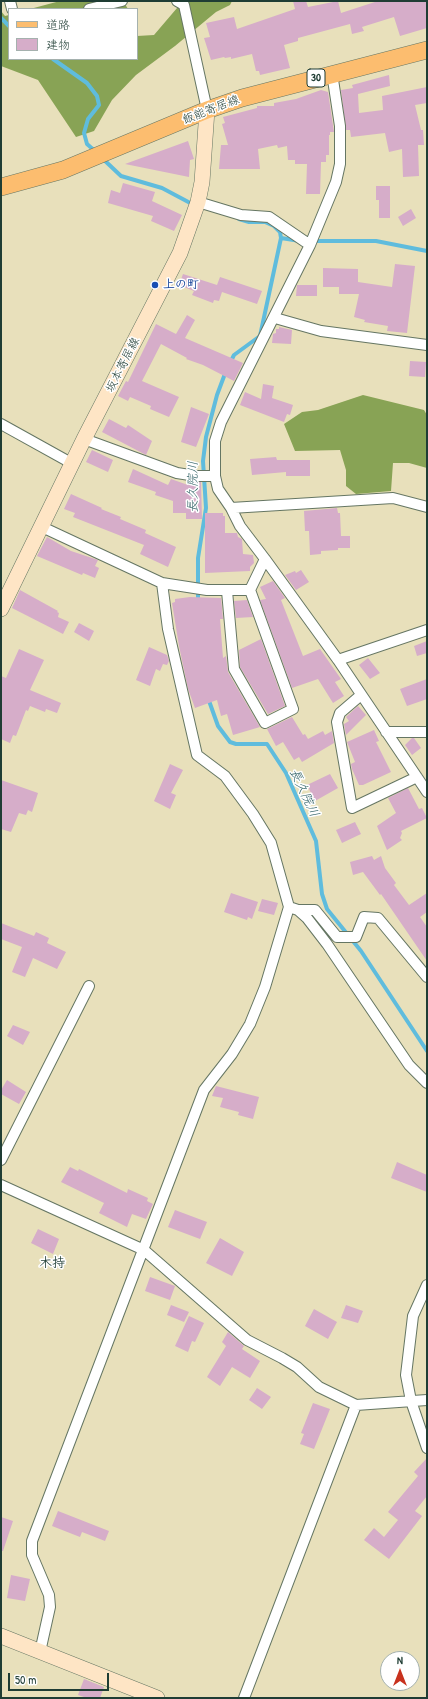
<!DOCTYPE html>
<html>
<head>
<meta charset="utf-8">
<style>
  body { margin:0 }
  #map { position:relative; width:428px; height:1699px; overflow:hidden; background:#e8e0bb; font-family:"Patrick Hand","Klee One",sans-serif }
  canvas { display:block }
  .frame { position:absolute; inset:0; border:2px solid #1f3d34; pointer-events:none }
  .legend { position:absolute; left:8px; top:8px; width:130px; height:52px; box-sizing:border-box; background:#fff; border:1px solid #a5b1ae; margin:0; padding:5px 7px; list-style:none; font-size:12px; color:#1f3d34 }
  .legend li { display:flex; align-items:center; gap:8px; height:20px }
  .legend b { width:20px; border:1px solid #a5b1ae }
  .north { position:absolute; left:380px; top:1651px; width:40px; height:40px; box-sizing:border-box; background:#fff; border:1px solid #a5b1ae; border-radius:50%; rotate:0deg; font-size:11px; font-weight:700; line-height:16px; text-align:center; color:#1f3d34 }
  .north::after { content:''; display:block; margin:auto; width:14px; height:18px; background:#c8321e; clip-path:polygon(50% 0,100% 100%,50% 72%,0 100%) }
  .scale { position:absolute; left:8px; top:1673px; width:101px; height:18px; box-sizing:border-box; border:2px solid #1f3d34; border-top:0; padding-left:5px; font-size:12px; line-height:14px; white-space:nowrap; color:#1f3d34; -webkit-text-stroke:3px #fff; paint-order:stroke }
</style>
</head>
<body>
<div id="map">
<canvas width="428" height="1699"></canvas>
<div class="frame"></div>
<ul class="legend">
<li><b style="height:5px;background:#fcbd6f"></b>道路</li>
<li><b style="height:11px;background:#d6adc9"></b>建物</li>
</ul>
<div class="north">N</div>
<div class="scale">50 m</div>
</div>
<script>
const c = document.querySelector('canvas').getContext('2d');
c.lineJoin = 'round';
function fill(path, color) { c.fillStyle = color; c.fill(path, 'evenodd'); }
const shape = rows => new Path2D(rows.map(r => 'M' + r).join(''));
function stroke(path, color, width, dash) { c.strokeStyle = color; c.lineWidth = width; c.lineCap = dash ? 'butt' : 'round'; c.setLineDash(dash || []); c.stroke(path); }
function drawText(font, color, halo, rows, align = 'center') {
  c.font = font + ' "Patrick Hand","Klee One",sans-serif'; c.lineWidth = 3; c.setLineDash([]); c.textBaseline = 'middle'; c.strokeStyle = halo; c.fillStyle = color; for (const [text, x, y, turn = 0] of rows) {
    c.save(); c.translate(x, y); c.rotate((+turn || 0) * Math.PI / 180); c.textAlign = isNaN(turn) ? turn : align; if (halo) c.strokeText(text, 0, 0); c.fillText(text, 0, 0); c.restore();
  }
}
fill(shape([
  [60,1,123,1,128,9,30,9],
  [183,1,232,1,230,5,216,12,175,46,136,75,112,100,94,131,76,137,38,80,1,66,1,11,5,16,9,15,9,59,137,59,137,36,154,35],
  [363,395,424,410,427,415,427,468,409,463,393,463,391,491,356,494,346,486,346,470,340,450,295,451,284,424,302,412,318,410]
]), '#88a355');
stroke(shape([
  [1,18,9,26],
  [53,59,87,83,97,96,99,105,88,119,84,133,87,144,96,152],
  [102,158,121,176,162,188,194,205],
  [281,238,300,241],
  [312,241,376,241,427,251],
  [230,363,234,355,260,336,281,238,280,232,274,226,265,222,249,222,239,219],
  [198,602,198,558,206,508,203,461,206,437,217,395,226,371],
  [208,698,218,726,230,742,236,744,267,744,286,773,316,841,322,894,327,909,361,951,427,1051]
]), '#5fbcdd', 4);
fill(shape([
  [293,1,306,1,308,7,338,1,341,13,378,1,427,1,427,28,400,36,394,17,362,27,364,31,352,34,350,24,298,38,298,41,284,45,290,68,260,75,259,71,256,71,252,54,231,59,231,57,225,58,224,57,211,60,204,38,210,37,206,23,234,17,237,29,295,9],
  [389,75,390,86,358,94,359,113,383,110,382,96,427,87,427,103,415,105,421,130,423,130,424,145,418,145,419,176,403,177,402,149,389,152,385,133,351,137,350,130,346,130,341,90,353,88,352,85],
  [321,90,328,92,334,132,330,132,330,135,329,135,329,155,326,155,326,162,321,162,320,194,306,194,307,164,295,164,295,160,288,160,287,146,278,148,277,145,258,149,260,169,219,169,221,145,228,145,222,124,225,123,223,117,257,108,257,106,274,106,274,103,296,99],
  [188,141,194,159,190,160,189,177,125,164],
  [123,183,155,192,152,201,182,215,174,231,151,221,153,216,108,203,111,190,120,193],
  [376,186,390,186,390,218,379,218,379,200,376,200],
  [411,209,416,218,403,226,398,217],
  [395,264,415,266,407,333,387,331,388,326,364,322,365,320,354,317,359,294,339,294,339,287,323,287,323,268,358,269,358,282,392,287],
  [183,274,217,285,220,277,262,291,257,304,222,292,219,301,214,300,213,303,192,295,194,291,179,285],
  [297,285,317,285,317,296,296,296],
  [187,315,195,320,185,338,243,363,234,381,203,365,186,359,187,358,161,344,142,381,179,397,169,417,150,409,151,406,130,397,128,401,118,396,126,381,128,382,156,324,176,334],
  [279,327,292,330,291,344,272,343,273,334,276,333,276,329,279,329],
  [410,361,426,362,425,377,409,376],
  [263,384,274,386,272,398,293,405,290,415,287,414,284,422,240,405,245,392,261,399],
  [191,407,209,414,196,447,181,442],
  [109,419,126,428,128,425,152,441,146,455,102,432],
  [92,450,113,460,108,472,86,462],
  [276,457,277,460,310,460,310,476,286,476,286,472,252,475,250,459],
  [133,469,168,485,171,479,188,485,188,481,201,482,202,519,186,519,186,513,173,513,173,501,155,495,156,492,128,482],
  [71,494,102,508,101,509,121,517,120,519,146,530,145,533,176,547,168,567,140,554,144,545,73,517,75,513,64,509],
  [337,508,338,513,340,513,341,536,350,536,350,548,338,548,338,550,321,551,321,554,310,555,309,531,305,531,304,511],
  [205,513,223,513,223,516,225,516,225,533,237,533,238,537,242,539,243,554,253,555,254,563,250,567,250,571,205,573],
  [47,537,71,551,98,560,95,566,99,568,95,578,83,573,82,575,37,556],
  [301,570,309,582,296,590,285,575,295,571,296,573],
  [273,581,285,598,281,600,303,656,320,649,341,679,335,682,344,696,333,703,318,679,292,688,260,600,266,599,260,587],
  [20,590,58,611,57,612,59,613,58,617,69,622,63,634,12,608],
  [190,597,221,598,223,619,220,619,223,658,226,656,228,672,260,727,233,735,227,714,221,716,217,700,195,708,188,689,179,646,172,603,175,602,175,599],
  [247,600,253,617,236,618,234,601],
  [79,623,94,631,89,641,74,632],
  [261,639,285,706,268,714,240,667,239,650],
  [427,641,427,653,417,656,414,646],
  [149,647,167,655,169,661,167,665,163,664,160,671,156,669,150,686,136,680],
  [19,649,44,660,30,690,61,703,57,713,46,709,45,712,30,706,28,711,26,710,16,736,13,735,10,743,1,739,1,676,6,678],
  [368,658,380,673,370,679,359,665],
  [427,679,427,699,407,706,400,689],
  [358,706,366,715,346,735,344,724,349,721,346,717],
  [292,717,303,735,305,734,308,739,323,731,325,735,332,731,334,743,302,762,299,757,294,760,283,742,276,746,267,729],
  [374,730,379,741,376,742,391,772,363,785,359,785,352,769,351,764,355,762,347,742],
  [412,738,414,738,421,748,412,755,405,745],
  [170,764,183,770,171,793,176,795,170,809,154,801],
  [330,774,338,788,315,801,307,785],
  [1,780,38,793,32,812,28,810,26,815,19,813,11,832,1,829],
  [408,788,419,809,422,808,427,818,401,831,402,833,400,838,402,840,387,850,377,826,396,813,388,798],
  [355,822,361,834,342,843,336,830],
  [372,856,374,860,381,856,385,868,396,883,394,885,409,905,427,893,427,912,420,917,427,927,427,961,381,894,380,895,363,872,353,875,350,862],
  [231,893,258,902,252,919,248,917,247,920,224,912],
  [262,899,278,903,274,915,258,911],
  [1,923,34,936,36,932,49,938,47,943,66,952,57,969,33,958,25,977,12,972,22,947,1,939],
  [13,1025,30,1032,23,1045,7,1036],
  [7,1080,26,1092,19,1104,1,1094,1,1090],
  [216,1086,259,1097,253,1119,238,1115,239,1112,220,1107,223,1098,212,1096],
  [397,1162,427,1175,427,1192,391,1178],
  [70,1167,78,1171,79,1169,127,1193,128,1189,148,1198,147,1201,153,1204,146,1219,132,1214,127,1227,99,1213,104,1203,61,1182],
  [175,1210,207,1222,200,1239,168,1227],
  [38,1229,59,1239,53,1254,31,1243],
  [220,1238,244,1252,232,1276,206,1263],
  [150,1277,175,1286,170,1300,145,1291],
  [171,1305,189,1312,184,1322,167,1315],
  [346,1305,363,1311,358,1323,341,1318],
  [314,1309,337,1322,328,1339,305,1326],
  [189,1316,204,1323,195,1342,192,1341,188,1352,175,1346],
  [228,1332,244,1346,242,1349,260,1361,250,1378,232,1367,220,1386,207,1377,226,1346,222,1342],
  [257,1388,271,1397,262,1409,249,1400],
  [313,1403,330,1409,314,1449,300,1444,304,1434,301,1433],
  [427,1458,427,1496,415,1511,422,1516,389,1559,364,1540,374,1528,384,1537,398,1520,388,1512,418,1476,414,1472],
  [58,1511,109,1531,105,1541,82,1532,80,1537,52,1526],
  [1,1517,13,1521,3,1551,1,1551],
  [11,1575,30,1579,25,1601,7,1598],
  [84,1679,104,1687,100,1698,87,1698,78,1695]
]), '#d6adc9');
const street = shape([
  [10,1,12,9],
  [177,1,184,5,207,110],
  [89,9,122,1],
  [332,73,340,126,340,164,336,182,310,245,221,422,215,441,215,476,218,489,231,508,240,526,265,559,338,660,427,792],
  [198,202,241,215,269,217,310,245],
  [275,318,321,331,427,345],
  [1,424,73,464],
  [84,439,177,473,196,476,215,476],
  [231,508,393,498,427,507],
  [42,527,162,583,207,590,250,590,265,559],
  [227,591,234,669,265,723,293,709,250,590],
  [338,660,427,630],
  [361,695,340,713,337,722,352,808,417,777],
  [386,732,427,732],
  [289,907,298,910,307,918,327,944,409,1065,427,1083],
  [298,910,315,910,337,937,356,937,364,917,378,918,427,977],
  [1,1160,89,986],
  [1,1185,144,1250,247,1340,282,1358,297,1367,319,1387,356,1405,427,1400],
  [427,1285,413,1316,406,1375,411,1401,427,1448],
  [40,1652,50,1607,49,1595,32,1555,32,1541,204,1090,232,1054,250,1024,265,987,289,907,271,843,253,814,225,776,197,755,168,629,162,583],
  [244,1698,356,1405]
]);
const secondary = shape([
  [1,609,84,439,180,253,198,202,202,182,207,110],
  [1,1636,157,1698]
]);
const primary = shape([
  [1,187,63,170,207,110,242,98,427,50]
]);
stroke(street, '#657663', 12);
stroke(secondary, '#657663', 16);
stroke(primary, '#657663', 18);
stroke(street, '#fff', 10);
stroke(secondary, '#fee5c5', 15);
stroke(primary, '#fcbd6f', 17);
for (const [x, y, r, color] of [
  [155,285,4,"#1a4fb4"]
]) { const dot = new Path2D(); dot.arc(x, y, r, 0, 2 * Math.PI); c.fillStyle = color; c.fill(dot); stroke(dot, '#fff', 1.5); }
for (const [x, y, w] of [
  [316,78,18]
]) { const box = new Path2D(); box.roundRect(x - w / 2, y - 9, w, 18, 3); c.fillStyle = '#fff'; c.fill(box); stroke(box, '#1f3d34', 1); }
drawText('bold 11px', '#1f3d34', null, [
  ["30",316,78]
]);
drawText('12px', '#1f3d34', '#fff', [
  ["飯能寄居線",211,110,-21],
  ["坂本寄居線",123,365,-63]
]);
drawText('bold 12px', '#164399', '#fff', [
  ["上の町",163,285]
], 'left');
drawText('italic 13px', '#326367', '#fff', [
  ["長久院川",194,487,-90],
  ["長久院川",304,793,65]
]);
drawText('bold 13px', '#1f3d34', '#fff', [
  ["木持",52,1264]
]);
</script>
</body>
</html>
